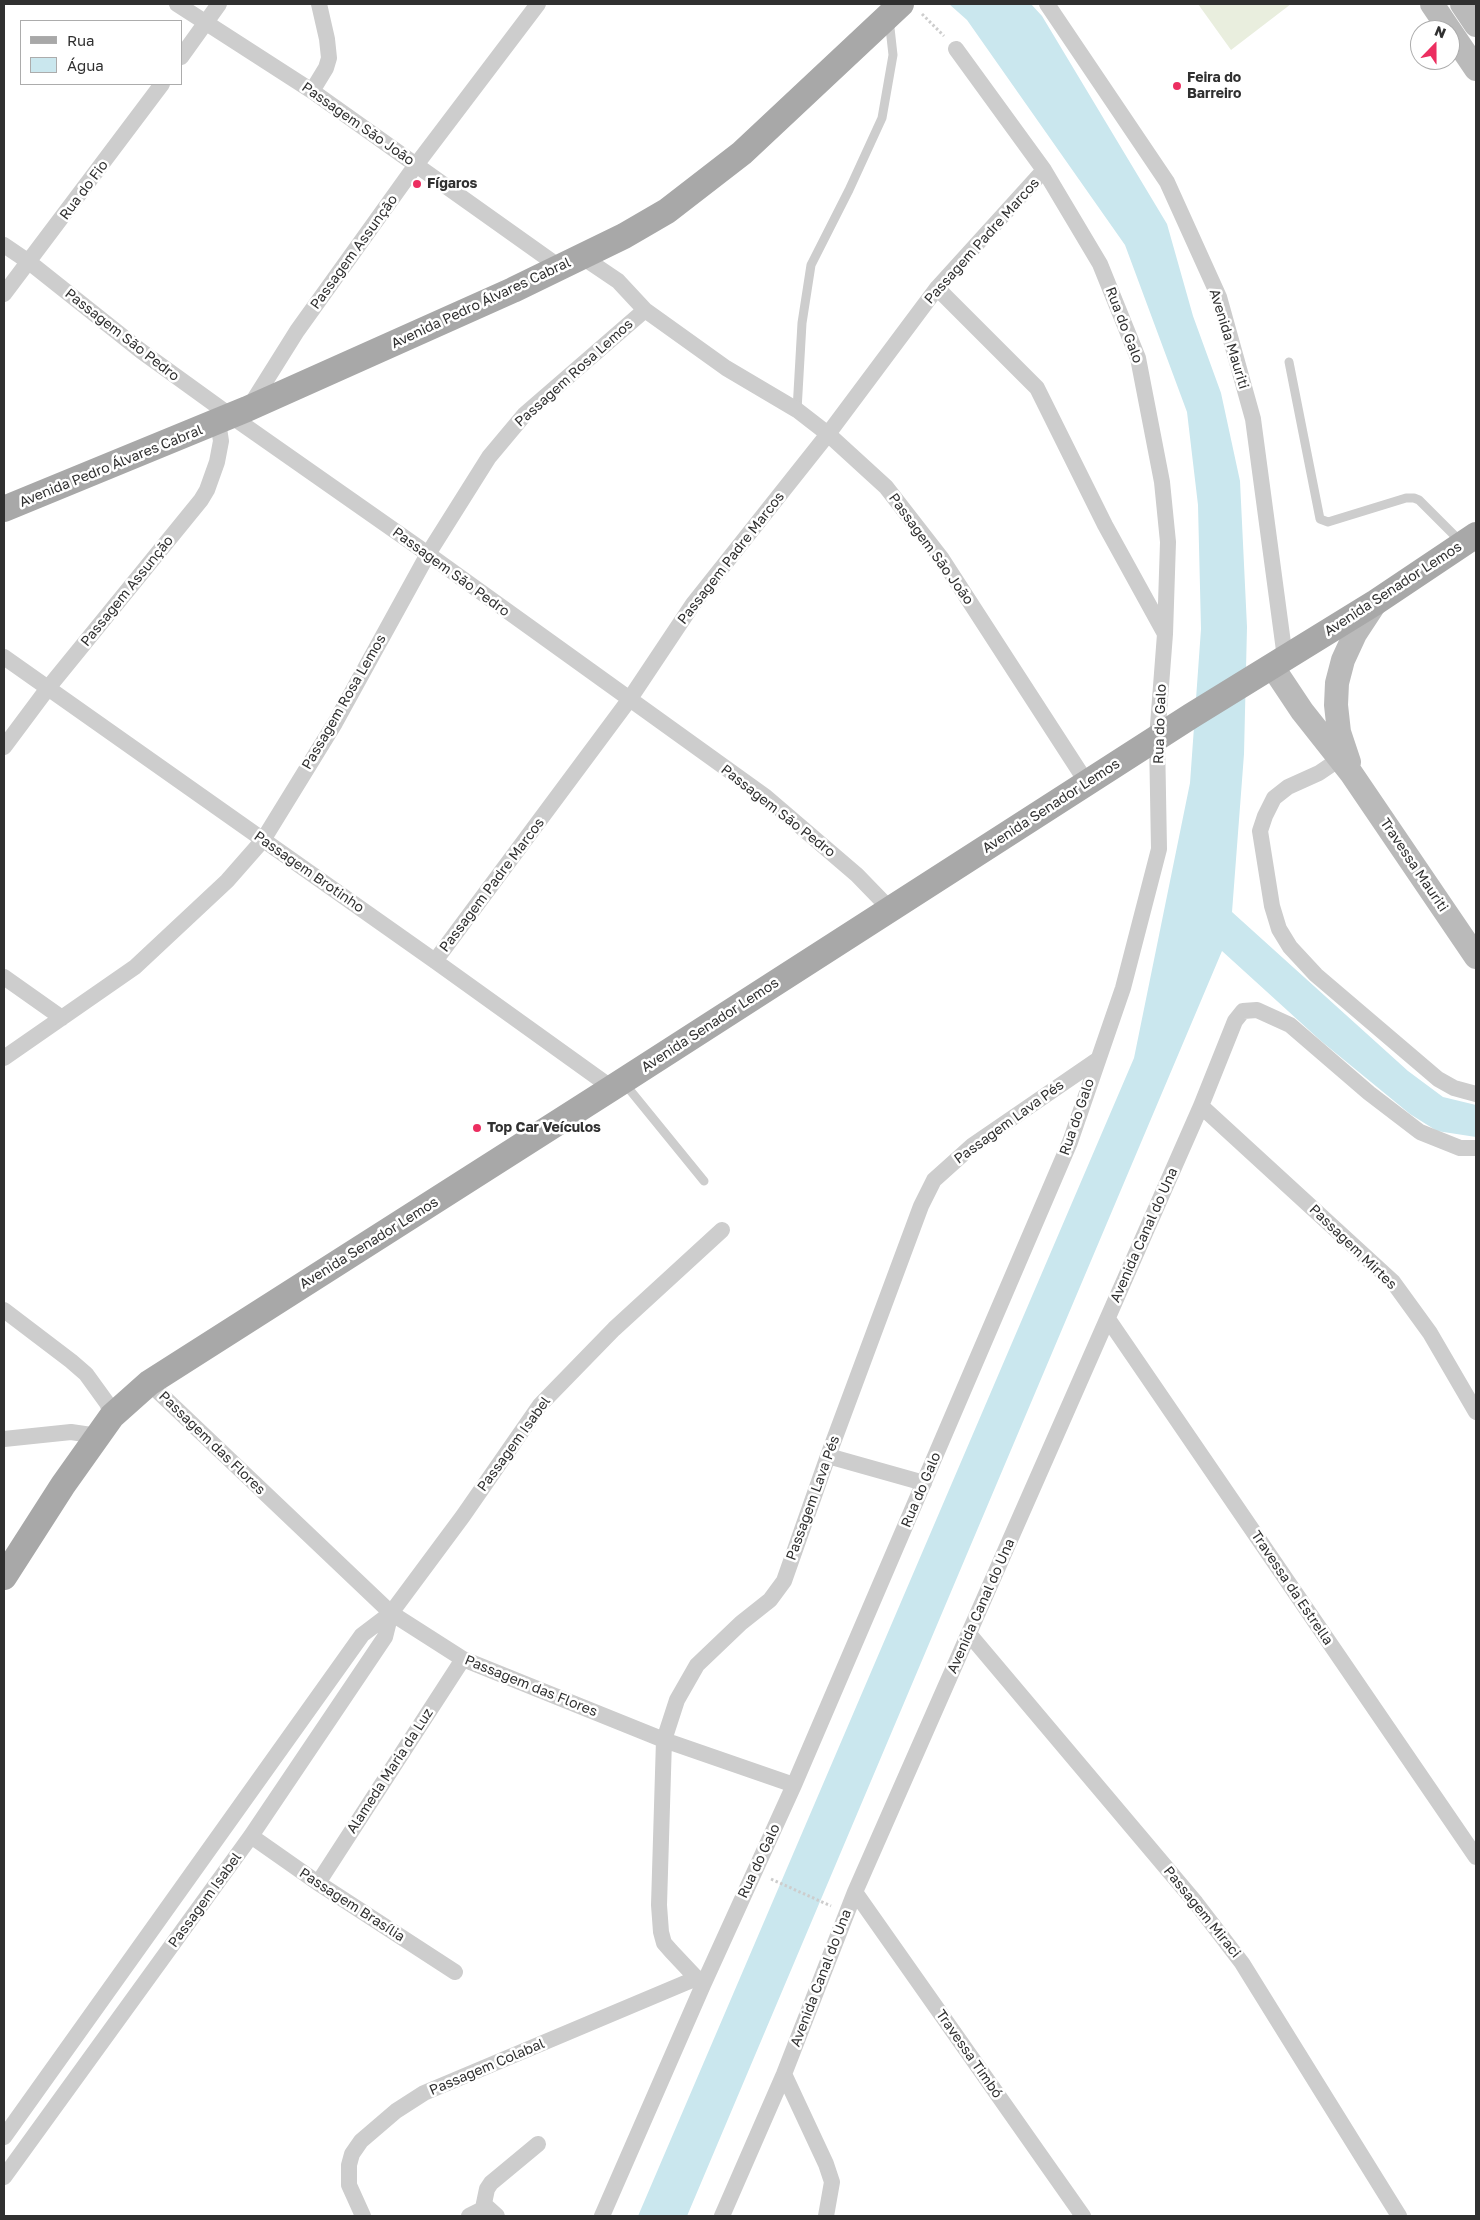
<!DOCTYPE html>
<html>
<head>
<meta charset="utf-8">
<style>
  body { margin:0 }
  #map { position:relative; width:1480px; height:2220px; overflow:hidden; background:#fff; font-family:"Golos Text",sans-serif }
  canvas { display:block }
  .frame { position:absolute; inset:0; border:5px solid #303030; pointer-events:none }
  .legend { position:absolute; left:20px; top:20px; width:162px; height:65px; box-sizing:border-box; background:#fff; border:1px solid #acacac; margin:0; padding:6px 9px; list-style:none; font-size:15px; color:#303030 }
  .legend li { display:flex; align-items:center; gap:10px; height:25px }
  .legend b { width:25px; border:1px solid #acacac }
  .north { position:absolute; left:1410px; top:20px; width:50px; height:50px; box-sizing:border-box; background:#fff; border:1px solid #acacac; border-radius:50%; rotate:22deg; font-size:14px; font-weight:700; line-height:20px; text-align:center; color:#303030 }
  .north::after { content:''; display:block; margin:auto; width:18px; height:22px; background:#ec2e60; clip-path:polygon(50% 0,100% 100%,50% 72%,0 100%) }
</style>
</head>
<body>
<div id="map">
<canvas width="1480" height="2220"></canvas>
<div class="frame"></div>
<ul class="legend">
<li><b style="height:6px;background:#a8a8a8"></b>Rua</li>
<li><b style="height:14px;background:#cae7ee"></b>Água</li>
</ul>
<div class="north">N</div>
</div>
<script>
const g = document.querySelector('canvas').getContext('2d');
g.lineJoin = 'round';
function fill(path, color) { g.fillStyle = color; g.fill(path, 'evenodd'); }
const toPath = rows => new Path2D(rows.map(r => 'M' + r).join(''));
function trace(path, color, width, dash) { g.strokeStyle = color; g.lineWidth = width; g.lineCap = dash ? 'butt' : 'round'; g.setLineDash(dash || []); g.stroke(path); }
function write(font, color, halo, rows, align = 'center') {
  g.font = font + ' "Golos Text",sans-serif'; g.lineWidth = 5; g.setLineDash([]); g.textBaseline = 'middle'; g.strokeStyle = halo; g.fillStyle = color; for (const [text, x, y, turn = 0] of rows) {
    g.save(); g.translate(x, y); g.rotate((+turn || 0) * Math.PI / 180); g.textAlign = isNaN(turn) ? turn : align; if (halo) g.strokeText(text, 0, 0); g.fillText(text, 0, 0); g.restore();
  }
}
const green = toPath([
  [1198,4,1291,4,1231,50]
]);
const water = toPath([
  [949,4,1031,4,1042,16,1167,224,1193,316,1221,393,1240,481,1247,627,1244,754,1232,912,1408,1071,1443,1097,1476,1105,1476,1137,1437,1131,1410,1114,1321,1041,1222,951,687,2216,638,2216,1134,1058,1190,783,1201,629,1198,505,1187,412,1125,245,967,20]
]);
const path = toPath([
  [922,14,944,36],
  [771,1879,831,1906]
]);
const lane = toPath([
  [1289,362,1320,519,1328,522,1406,498,1414,498,1419,500,1461,542],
  [797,410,802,323,811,265,849,190,882,118,893,55,889,19],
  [625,1084,704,1181]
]);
const street = toPath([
  [177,4,312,91,561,268],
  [1047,4,1167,182,1219,297,1253,419,1285,658],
  [181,57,219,4],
  [312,91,326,68,329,58,327,39,319,4],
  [4,245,29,262,141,351,231,416,428,554,766,797,857,875,889,908],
  [581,256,618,281,645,310,726,368,797,410,828,434,886,487,942,559,1087,783],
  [937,288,1037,388,1105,525,1165,634],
  [4,294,162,84],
  [250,406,297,331,416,165,538,4],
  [4,657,435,961,612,1088],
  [4,747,48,688,201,500,207,490,217,462,221,441,218,422],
  [1347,754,1319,773,1288,787,1274,798,1265,816,1260,831,1272,906,1279,929,1290,947,1316,975,1438,1079,1454,1088,1476,1094],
  [435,961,629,700,693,604,828,434,937,288,1044,170],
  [4,977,62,1018],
  [4,1058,135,967,227,881,263,840,335,723,428,554,489,457,525,414,645,310],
  [1201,1106,1393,1282,1430,1333,1476,1412],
  [4,1310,71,1361,86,1374,107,1403,112,1416],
  [1108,1319,1476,1857],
  [149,1383,391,1613,463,1659,664,1740,794,1785],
  [4,1439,71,1432,98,1436],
  [828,1456,924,1483],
  [969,1634,1196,1903,1242,1963,1399,2216],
  [251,1836,318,1883,455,1972],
  [318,1883,463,1659],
  [855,1892,1083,2216],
  [703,1985,671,1951,664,1943,661,1932,659,1905,664,1740,677,1700,697,1665,741,1623,770,1600,784,1581,828,1456,921,1206,934,1180,973,1145,1097,1060],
  [784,2074,826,2164,832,2182,826,2216],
  [4,2137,362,1635,391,1613,463,1516,540,1405,614,1329,722,1230],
  [4,2177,251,1836,385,1637,391,1613],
  [483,2208,487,2189,491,2183,538,2144],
  [363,2216,349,2185,349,2165,352,2154,361,2141,396,2111,424,2093,697,1978],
  [469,2216,487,2207,497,2216],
  [602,2216,703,1985,794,1785,1070,1142,1123,988,1159,849,1157,738,1165,634,1168,542,1162,482,1138,358,1100,264,1044,170,956,49],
  [722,2216,784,2074,855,1892,1201,1106,1235,1021,1243,1011,1257,1010,1290,1025,1369,1093,1420,1132,1460,1148,1476,1148]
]);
const secondary = toPath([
  [1432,4,1476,69],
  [1462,4,1476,25],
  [1272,666,1302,711,1351,773,1476,957],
  [1349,762,1339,732,1336,705,1337,683,1343,660,1355,634,1376,602]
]);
const primary = toPath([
  [4,509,247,409,513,290,624,236,667,211,742,153,901,4],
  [4,1577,63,1485,112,1416,149,1383,612,1088,1191,716,1376,602,1476,535]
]);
const markers = [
  [1177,86,5,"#ec2e60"],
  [417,184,5,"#ec2e60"],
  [477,1128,5,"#ec2e60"]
];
const poiNames = [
  ["Feira do",1187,78],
  ["Barreiro",1187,94],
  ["Fígaros",427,184],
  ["Top Car Veículos",487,1128]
];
const streetNames = [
  ["Passagem São João",358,124,35],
  ["Rua do Fio",84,190,-53],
  ["Passagem Padre Marcos",982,241,-48],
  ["Passagem Assunção",354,252,-54],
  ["Avenida Pedro Álvares Cabral",481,303,-25],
  ["Rua do Galo",1124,325,69],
  ["Passagem São Pedro",122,335,38],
  ["Avenida Mauriti",1229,339,73],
  ["Passagem Rosa Lemos",574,373,-42],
  ["Avenida Pedro Álvares Cabral",111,466,-22],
  ["Passagem São João",931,549,54],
  ["Passagem Padre Marcos",731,558,-52],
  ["Passagem São Pedro",451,572,36],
  ["Avenida Senador Lemos",1393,589,-33],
  ["Passagem Assunção",127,591,-51],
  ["Passagem Rosa Lemos",344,702,-60],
  ["Rua do Galo",1160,724,-88],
  ["Avenida Senador Lemos",1051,806,-33],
  ["Passagem São Pedro",778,811,38],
  ["Travessa Mauriti",1414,865,56],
  ["Passagem Brotinho",309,872,35],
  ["Passagem Padre Marcos",492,885,-53],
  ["Avenida Senador Lemos",710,1025,-33],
  ["Rua do Galo",1077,1117,-71],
  ["Passagem Lava Pés",1009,1122,-36],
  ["Avenida Canal do Una",1144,1235,-66],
  ["Avenida Senador Lemos",369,1243,-32],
  ["Passagem Mirtes",1353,1247,44],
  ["Passagem das Flores",212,1443,44],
  ["Passagem Isabel",514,1444,-54],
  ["Rua do Galo",921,1490,-67],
  ["Passagem Lava Pés",813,1498,-70],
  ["Travessa da Estrella",1292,1588,56],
  ["Avenida Canal do Una",981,1606,-66],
  ["Passagem das Flores",531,1686,22],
  ["Alameda Maria da Luz",390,1771,-57],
  ["Rua do Galo",759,1861,-65],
  ["Passagem Isabel",205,1900,-54],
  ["Passagem Brasília",352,1905,33],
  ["Passagem Miraci",1202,1912,51],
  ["Avenida Canal do Una",821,1978,-69],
  ["Travessa Timbó",969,2054,55],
  ["Passagem Colabal",487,2067,-23]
];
fill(green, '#e9eede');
fill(water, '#cae7ee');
trace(path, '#cdcdcd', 3, [2.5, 2.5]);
trace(lane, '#cdcdcd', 9);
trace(street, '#cdcdcd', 16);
trace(secondary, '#bababa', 24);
trace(primary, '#a8a8a8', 26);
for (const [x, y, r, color] of markers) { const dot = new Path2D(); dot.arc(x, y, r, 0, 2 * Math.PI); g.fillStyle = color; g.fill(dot); trace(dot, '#fff', 2); }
write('bold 14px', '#303030', '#fff', poiNames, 'left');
write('14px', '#303030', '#fff', streetNames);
</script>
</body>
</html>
